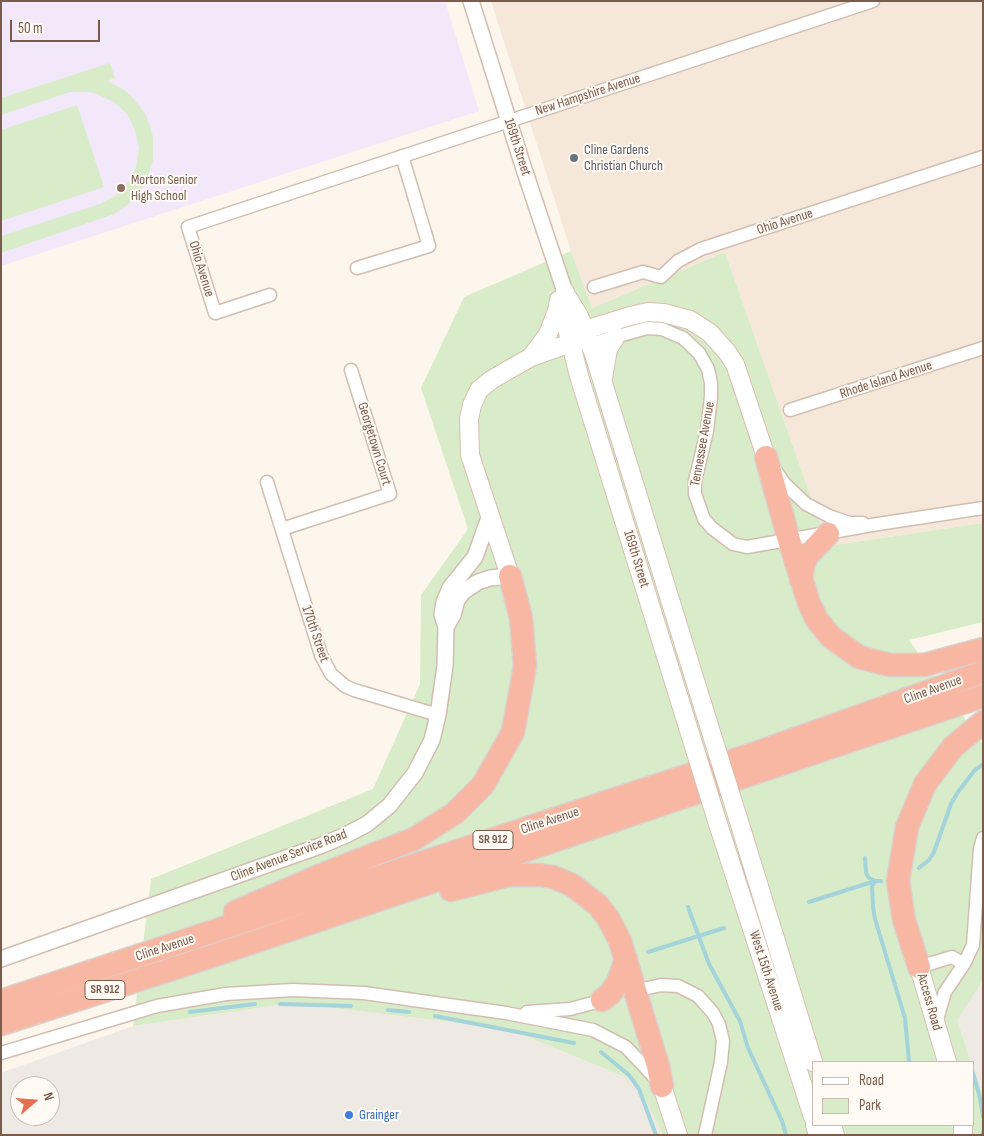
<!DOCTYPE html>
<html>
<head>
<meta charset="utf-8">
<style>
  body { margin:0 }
  #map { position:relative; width:984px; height:1136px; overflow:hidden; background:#fdf6ec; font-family:"Sofia Sans Condensed",sans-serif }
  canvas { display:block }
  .frame { position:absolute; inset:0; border:2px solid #7a5c4d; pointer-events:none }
  .legend { position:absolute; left:812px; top:1061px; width:162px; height:65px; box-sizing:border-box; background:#fffaf3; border:1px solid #cabbb1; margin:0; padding:6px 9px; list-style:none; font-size:15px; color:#7a5c4d }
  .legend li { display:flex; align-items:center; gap:10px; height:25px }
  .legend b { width:25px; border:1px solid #cabbb1 }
  .north { position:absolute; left:10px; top:1076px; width:50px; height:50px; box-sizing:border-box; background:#fffaf3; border:1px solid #cabbb1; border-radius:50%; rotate:72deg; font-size:14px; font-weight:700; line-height:20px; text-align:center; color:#7a5c4d }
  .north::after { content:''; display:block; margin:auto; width:18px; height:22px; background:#e76f51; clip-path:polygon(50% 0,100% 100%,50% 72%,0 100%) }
  .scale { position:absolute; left:10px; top:20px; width:90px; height:22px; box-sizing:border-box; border:2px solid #7a5c4d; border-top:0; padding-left:6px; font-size:15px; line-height:18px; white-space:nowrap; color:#7a5c4d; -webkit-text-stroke:4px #fffaf3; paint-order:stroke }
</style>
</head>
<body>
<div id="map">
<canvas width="984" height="1136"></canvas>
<div class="frame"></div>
<ul class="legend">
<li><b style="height:6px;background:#fff"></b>Road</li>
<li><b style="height:14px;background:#d8ecc9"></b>Park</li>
</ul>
<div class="north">N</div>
<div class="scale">50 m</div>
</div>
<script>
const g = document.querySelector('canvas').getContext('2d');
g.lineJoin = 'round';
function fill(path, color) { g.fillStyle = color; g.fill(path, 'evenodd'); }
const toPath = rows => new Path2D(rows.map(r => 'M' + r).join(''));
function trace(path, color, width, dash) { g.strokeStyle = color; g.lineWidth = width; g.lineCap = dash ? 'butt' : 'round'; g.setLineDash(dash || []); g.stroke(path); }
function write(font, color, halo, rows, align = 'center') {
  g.font = font + ' "Sofia Sans Condensed",sans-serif'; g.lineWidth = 4; g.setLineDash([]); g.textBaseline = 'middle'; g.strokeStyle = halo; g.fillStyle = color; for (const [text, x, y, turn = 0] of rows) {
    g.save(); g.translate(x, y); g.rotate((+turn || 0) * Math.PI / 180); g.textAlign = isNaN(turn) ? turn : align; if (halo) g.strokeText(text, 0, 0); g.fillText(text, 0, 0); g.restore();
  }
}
const residential = toPath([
  [491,1,983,1,983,523,828,546,725,252,592,308,571,251]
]);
const industrial = toPath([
  [983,980,983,1094,956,1020],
  [292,1003,508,1029,637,1082,663,1135,1,1135,1,1073,133,1026],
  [20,1086,50,1086,50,1116,20,1116]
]);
const education = toPath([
  [1,1,445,1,479,111,1,266]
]);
const green = toPath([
  [110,63,115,78,107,81,123,89,132,97,146,115,150,126,153,137,153,160,146,182,133,201,114,214,1,253,1,236,100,204,116,195,128,182,133,174,136,166,139,148,135,130,127,114,114,102,97,94,89,92,70,92,1,115,1,98],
  [77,105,104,187,1,221,1,130],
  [571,251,592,308,725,252,828,546,983,523,983,622,909,640,983,744,983,980,957,1020,971,1062,813,1062,813,1125,973,1125,973,1066,983,1094,983,1126,980,1135,663,1135,637,1082,508,1029,292,1003,133,1026,151,879,373,789,420,684,421,595,468,529,421,388,464,297]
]);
const stream = toPath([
  [865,858,866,873,869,878,875,881],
  [919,868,929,860,934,852,951,804,958,792,974,771,983,764],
  [881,881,875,881,872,886,873,907,875,919,905,1018,909,1062],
  [809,902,875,881],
  [688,907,709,964,740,1021,748,1048,782,1121,786,1135],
  [648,952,724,928],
  [280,1004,351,1006],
  [388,1010,409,1012],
  [190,1012,255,1004],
  [435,1016,574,1043],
  [601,1052,629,1075,639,1089,656,1135],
  [973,1073,980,1098,983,1117],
  [982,1134,983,1132]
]);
const minor = toPath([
  [357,268,429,246,402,156],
  [594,287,643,272,661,277,678,261,701,249,983,157],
  [270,295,215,313,188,227,873,1],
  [583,344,590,344,647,328,662,329,683,338,699,353,708,369,711,383,711,397,707,431,695,481,695,494,704,519,712,528,733,544,747,547,878,524,983,508],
  [790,410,983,348],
  [776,471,784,483,806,504,829,516,849,523,863,523],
  [267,482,321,655,331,674,345,686,354,690,438,715],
  [282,529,390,494,351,370],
  [919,967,952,957,964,964],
  [630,992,661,985,678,986,698,996,713,1013,719,1024,723,1041,721,1062,705,1135],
  [527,1012,570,1009,608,999],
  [936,1023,945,992,964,964,973,945,980,849,983,838],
  [1,1053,157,1006,226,994,293,990,364,993,506,1013,593,1030,626,1047,657,1080]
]);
const tertiary = toPath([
  [471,1,523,166,565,292],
  [446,627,453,615,457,600,463,592,478,582,490,578,510,576],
  [1,959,320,846,346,835,367,824,389,806,415,773,432,740,438,715,445,666,446,627,442,615,444,602,450,588,475,557,490,515]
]);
const secondary = toPath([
  [565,292,566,324,579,376,687,724],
  [566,295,579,316,594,354,706,716],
  [531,357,548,334,557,311,559,300],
  [603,378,608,349,616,336],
  [510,576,470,455,469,419,472,405,479,390,491,380,531,357,571,343,585,330,630,316,648,312,664,313,690,320,701,327,710,333,727,352,735,364,766,457],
  [737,815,813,1062],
  [718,824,813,1117],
  [919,967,947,1062],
  [662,1086,678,1135],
  [815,1125,818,1135],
  [832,1125,835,1135],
  [963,1125,963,1135]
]);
const motorway = toPath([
  [766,457,789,540,809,603,817,620,831,637,859,657,890,665,924,665,983,649],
  [801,580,803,565,807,556,828,534],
  [451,890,509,875,540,875,553,877,572,885,598,905,608,918,620,941,658,1066,662,1086],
  [235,912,326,873,414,839,455,813,483,785,513,732,525,666,521,618,510,576],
  [919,967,904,920,898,881,907,827,925,784,953,747,983,722],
  [602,1000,610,994,618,982,626,959],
  [1,1001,753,754,983,672],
  [1,1024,209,957,983,696]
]);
const secondaryBridge = toPath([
  [706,716,737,815],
  [687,724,718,824]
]);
const markers = [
  [574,158,5,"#6b7280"],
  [121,188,5,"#8d6e63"],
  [349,1115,5,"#3f7fe0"]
];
const shields = [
  [493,840,40],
  [105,990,40]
];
const shieldNames = [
  ["SR 912",493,840],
  ["SR 912",105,990]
];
const streetNames = [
  ["New Hampshire Avenue",588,95,-18],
  ["169th Street",517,147,72],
  ["Ohio Avenue",785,222,-18],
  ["Ohio Avenue",201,269,73],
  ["Rhode Island Avenue",886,380,-18],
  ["Georgetown Court",374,444,73],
  ["Tennessee Avenue",703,444,-80],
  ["169th Street",636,559,73],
  ["170th Street",315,634,71],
  ["Cline Avenue",933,690,-20],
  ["Cline Avenue",550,821,-18],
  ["Cline Avenue Service Road",289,856,-21],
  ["Cline Avenue",165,948,-18],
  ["West 15th Avenue",766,971,72],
  ["Access Road",929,1002,74]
];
const worshipNames = [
  ["Cline Gardens",584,150],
  ["Christian Church",584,166]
];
const educationNames = [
  ["Morton Senior",131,180],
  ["High School",131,196]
];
const shopNames = [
  ["Grainger",359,1115]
];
fill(residential, '#f5e8da');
fill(industrial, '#efe9e4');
fill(education, '#f3e8fa');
fill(green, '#d8ecc9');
trace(stream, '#a5d3da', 4);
trace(minor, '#d1beb0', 15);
trace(tertiary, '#d1beb0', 18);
trace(secondary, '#d6c0b0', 20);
trace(motorway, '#dad1cd', 25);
trace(minor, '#fff', 12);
trace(tertiary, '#fff', 15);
trace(secondary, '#fff', 18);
trace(motorway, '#f7b7a3', 22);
trace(secondaryBridge, '#d6c0b0', 20, []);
trace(secondaryBridge, '#fff', 18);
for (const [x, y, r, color] of markers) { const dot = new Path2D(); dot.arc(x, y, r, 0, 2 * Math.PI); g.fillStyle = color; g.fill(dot); trace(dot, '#fffaf3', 2); }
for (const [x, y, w] of shields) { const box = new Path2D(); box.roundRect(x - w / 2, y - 9.5, w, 19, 4); g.fillStyle = '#fffaf3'; g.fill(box); trace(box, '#7a5c4d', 1); }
write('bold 12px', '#7a5c4d', null, shieldNames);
write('14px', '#7a5c4d', '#fffaf3', streetNames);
write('14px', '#5b616d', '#fffaf3', worshipNames, 'left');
write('14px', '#785e54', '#fffaf3', educationNames, 'left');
write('14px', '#366cbe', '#fffaf3', shopNames, 'left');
</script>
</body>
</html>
